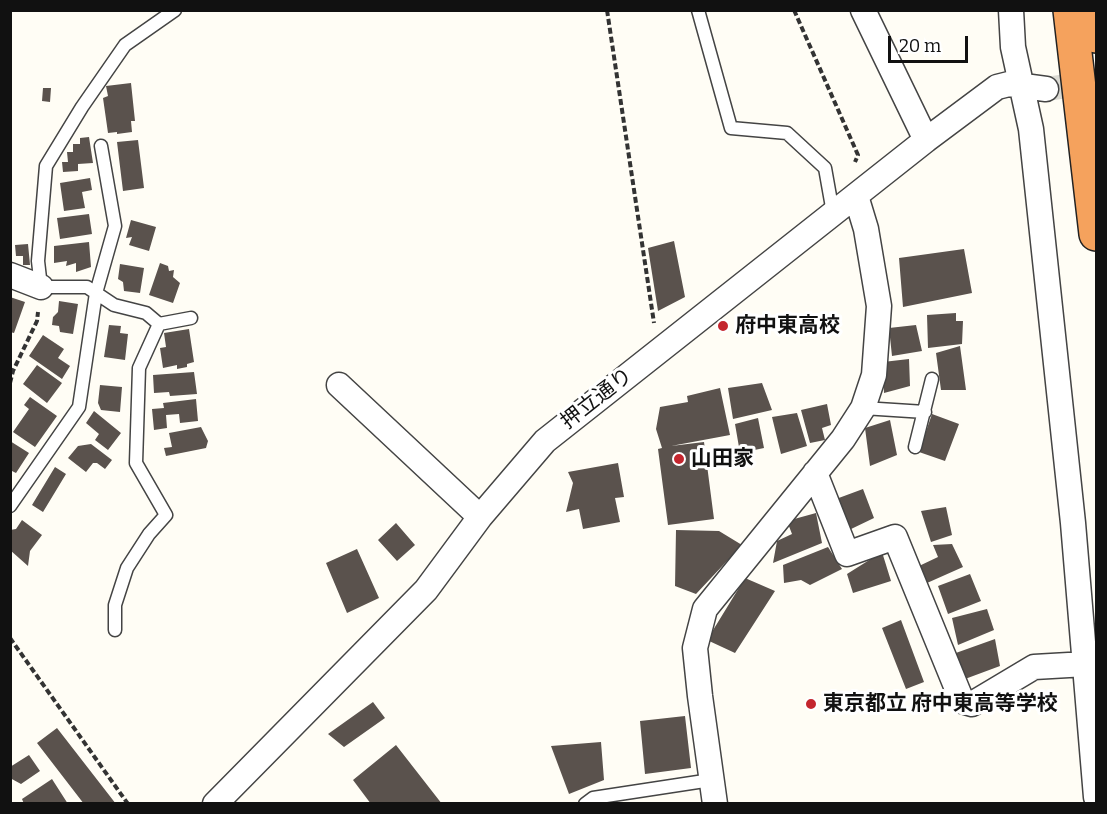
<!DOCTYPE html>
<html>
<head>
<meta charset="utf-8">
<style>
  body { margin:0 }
  #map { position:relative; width:1107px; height:814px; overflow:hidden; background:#fffdf5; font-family:Bitter,serif }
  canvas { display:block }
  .frame { position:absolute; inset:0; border:12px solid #111; pointer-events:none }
  .scale { position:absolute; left:888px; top:36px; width:80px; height:27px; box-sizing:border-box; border:3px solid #111; border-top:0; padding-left:8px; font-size:18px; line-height:21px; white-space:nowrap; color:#111; -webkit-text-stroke:4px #fff; paint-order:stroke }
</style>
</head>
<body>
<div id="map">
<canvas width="1107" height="814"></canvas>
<div class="frame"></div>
<div class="scale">20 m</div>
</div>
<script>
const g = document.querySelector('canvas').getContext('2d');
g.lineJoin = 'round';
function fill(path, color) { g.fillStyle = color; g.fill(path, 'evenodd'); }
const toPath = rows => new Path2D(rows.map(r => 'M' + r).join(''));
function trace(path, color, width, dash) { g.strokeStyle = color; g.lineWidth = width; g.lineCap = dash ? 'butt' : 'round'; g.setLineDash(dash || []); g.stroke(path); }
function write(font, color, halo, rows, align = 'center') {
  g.font = font + ' Bitter,"Noto Sans JP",serif'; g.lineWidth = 6; g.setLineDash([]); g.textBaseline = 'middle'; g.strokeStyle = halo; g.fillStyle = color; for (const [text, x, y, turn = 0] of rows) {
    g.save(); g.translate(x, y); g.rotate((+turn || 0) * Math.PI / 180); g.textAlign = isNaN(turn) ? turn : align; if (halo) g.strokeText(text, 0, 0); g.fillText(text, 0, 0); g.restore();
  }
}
const building = toPath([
  [131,83,135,121,131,121,132,132,117,134,117,132,108,133,103,98,108,96,106,86],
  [43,88,51,88,50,102,42,101],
  [89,137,93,163,78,164,78,171,63,172,62,162,68,162,67,152,73,152,73,144,80,144,80,138],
  [138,140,144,188,123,191,117,142],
  [90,178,92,190,82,192,85,208,64,211,60,183],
  [89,214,92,234,60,239,57,218],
  [131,220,156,227,149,251,129,245,132,237,126,238],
  [674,241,685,297,658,311,648,248],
  [89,242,91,267,76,272,76,263,66,266,67,261,54,263,54,246],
  [28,244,30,265,23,265,23,256,16,256,15,245],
  [964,249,972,293,903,307,899,258],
  [160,263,168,266,169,271,174,270,173,277,180,283,173,303,149,295],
  [120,264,144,268,140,293,124,291,123,282,118,279],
  [10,297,25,302,14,333,10,332],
  [59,301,78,304,73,334,60,332,59,326,52,325,53,317,58,312],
  [956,313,956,321,963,321,962,344,928,348,927,315],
  [109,325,121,326,120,333,128,334,125,360,104,357],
  [916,325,922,351,892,356,889,328],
  [189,329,194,362,187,364,187,367,177,369,177,365,163,368,160,348,166,347,164,333],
  [43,335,64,349,58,358,70,366,62,379,29,356],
  [960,346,966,390,941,390,936,353],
  [909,359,910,386,884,393,883,362],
  [37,365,62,383,47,403,23,384],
  [194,372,197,394,170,396,169,392,154,393,153,375],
  [762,383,772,410,733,419,728,388],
  [100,385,122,387,120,412,101,410,98,403],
  [720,388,730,435,671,446,704,442,714,519,668,525,658,449,662,448,656,429,660,407,688,402,687,396],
  [30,397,57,416,35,447,13,432,29,409,24,405],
  [196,399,198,421,180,423,179,414,166,415,167,428,154,430,152,409,164,408,163,403],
  [827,404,831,425,822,428,825,440,810,443,801,410],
  [94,411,121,433,108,450,95,440,99,434,86,423],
  [797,413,807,446,781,454,772,417],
  [932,414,959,424,945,461,919,452],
  [758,418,764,448,740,453,735,424],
  [890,420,897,455,870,466,865,428],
  [201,427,208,441,206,448,166,456,164,448,172,447,169,433],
  [10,441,29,453,16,473,10,470],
  [91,444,112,460,105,469,97,463,93,463,86,472,68,458,78,446],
  [618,463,624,497,615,498,620,522,583,529,579,509,566,512,573,483,568,472],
  [55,467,66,474,43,512,32,505],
  [863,489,874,518,849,530,836,499],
  [946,507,952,535,931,542,921,511],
  [816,513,822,543,773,563,777,541,792,534,787,521],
  [22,520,42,535,30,551,28,566,10,550,10,530,16,529],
  [396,523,415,545,397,561,378,540],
  [676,530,719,531,742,545,696,594,675,586],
  [952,544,963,567,927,583,919,566,938,557,933,545],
  [828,547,842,569,810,585,801,580,784,583,783,565],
  [357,549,379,598,347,613,326,563],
  [882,552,891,581,853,593,847,574],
  [970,574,981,601,948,614,938,586],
  [745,578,775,591,735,653,707,640],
  [987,609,994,630,958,645,952,618],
  [901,620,924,682,906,689,882,628],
  [995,639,1000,666,965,679,953,654],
  [373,702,385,718,344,747,328,734],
  [685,716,691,768,645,774,640,721],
  [57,728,116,804,84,804,37,743],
  [601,742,604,780,569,794,551,746],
  [396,745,442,804,371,804,353,780],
  [29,755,40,771,21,784,10,778,10,767],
  [52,779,68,804,24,804,22,799]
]);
const minorTunnel = toPath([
  [1046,89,1096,82]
]);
const path = toPath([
  [607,10,654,323],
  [794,10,858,155,855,162],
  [10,383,13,371,37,321,38,312],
  [10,638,128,804]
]);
const service = toPath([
  [175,10,125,45,82,107,46,166,38,261,41,287,87,287,114,305,146,313,159,324,191,318],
  [698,10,731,128,787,133,825,168,833,213],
  [863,408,925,412],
  [915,447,932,379],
  [10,506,79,407,96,293,115,226,101,146],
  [115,630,115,605,127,568,149,534,166,515,136,463,139,368,159,324],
  [585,804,593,798,711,780]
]);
const minor = toPath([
  [863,10,926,140],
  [1011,10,1013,47,1031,129,1073,523,1096,797],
  [10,275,41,287],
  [339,385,480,517],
  [815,473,847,554,895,537,962,701,972,704,1034,667,1086,664],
  [215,804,426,590,480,517,545,441,926,140,997,87,1009,84,1046,89],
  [715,804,700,696,695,648,705,609,843,439,863,408,874,375,879,306,866,229,856,196]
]);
const motorway = toPath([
  [1070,10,1096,234],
  [1093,10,1096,36]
]);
const markers = [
  [723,326,6,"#c4262e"],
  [679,459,6,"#c4262e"],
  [811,704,6,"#c4262e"]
];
const poiNames = [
  ["府中東高校",735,326],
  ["山田家",691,459],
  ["東京都立 府中東高等学校",823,704]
];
const streetNames = [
  ["押立通り",597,399,-38]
];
fill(building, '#5a524d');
trace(minorTunnel, '#dbdad3', 24, [24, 12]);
trace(service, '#444', 15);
trace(minor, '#444', 27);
trace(motorway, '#222', 36);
trace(path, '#333', 4, [6, 3]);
trace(service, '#fff', 12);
trace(minor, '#fff', 24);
trace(motorway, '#f5a25d', 33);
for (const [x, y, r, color] of markers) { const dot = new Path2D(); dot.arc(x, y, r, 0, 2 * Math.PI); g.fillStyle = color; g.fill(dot); trace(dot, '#fff', 2); }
write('bold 21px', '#111', '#fff', poiNames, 'left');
write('21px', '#111', '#fff', streetNames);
</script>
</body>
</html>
